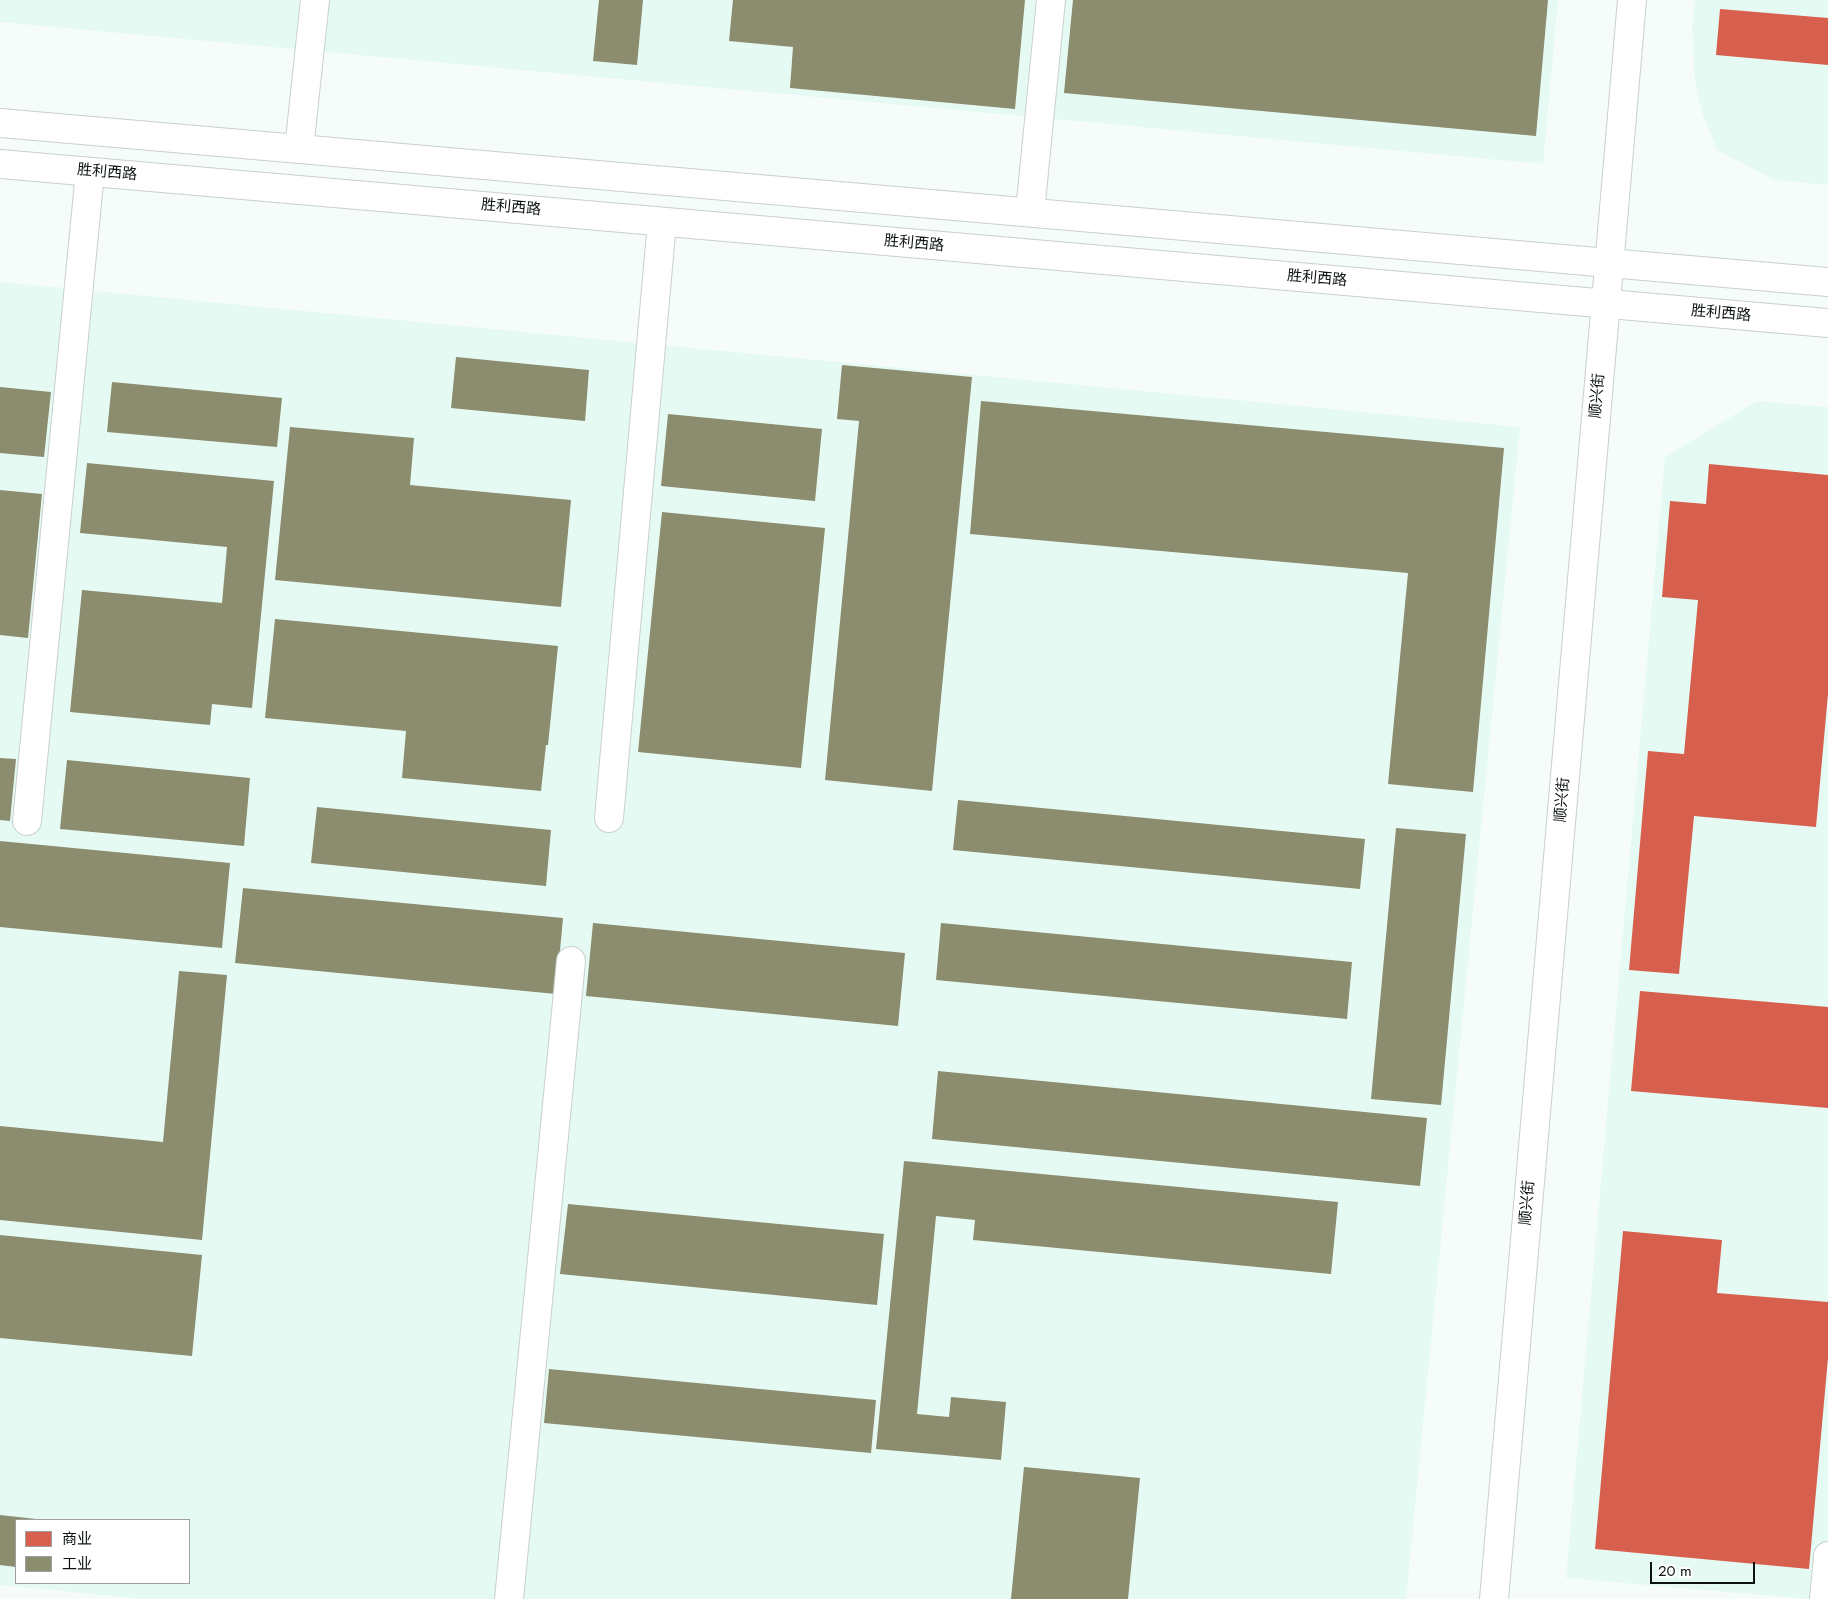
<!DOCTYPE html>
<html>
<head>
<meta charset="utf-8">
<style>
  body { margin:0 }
  #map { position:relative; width:1828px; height:1599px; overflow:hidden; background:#f5fcfa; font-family:Jost,"Noto Sans SC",sans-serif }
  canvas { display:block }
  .legend { position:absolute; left:15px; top:1519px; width:175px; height:65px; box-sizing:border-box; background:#fff; border:1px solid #9ea1a0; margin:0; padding:6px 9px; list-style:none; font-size:15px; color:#0c1312 }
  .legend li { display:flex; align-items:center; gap:10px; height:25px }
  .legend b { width:25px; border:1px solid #9ea1a0 }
  .scale { position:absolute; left:1650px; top:1562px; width:105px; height:22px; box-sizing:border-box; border:2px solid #0c1312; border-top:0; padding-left:6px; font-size:15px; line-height:18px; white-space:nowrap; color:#0c1312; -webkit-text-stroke:4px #fff; paint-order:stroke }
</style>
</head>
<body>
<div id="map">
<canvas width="1828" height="1599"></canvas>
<ul class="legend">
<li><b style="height:14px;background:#d6604d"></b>商业</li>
<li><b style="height:14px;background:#8c8c6e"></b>工业</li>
</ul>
<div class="scale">20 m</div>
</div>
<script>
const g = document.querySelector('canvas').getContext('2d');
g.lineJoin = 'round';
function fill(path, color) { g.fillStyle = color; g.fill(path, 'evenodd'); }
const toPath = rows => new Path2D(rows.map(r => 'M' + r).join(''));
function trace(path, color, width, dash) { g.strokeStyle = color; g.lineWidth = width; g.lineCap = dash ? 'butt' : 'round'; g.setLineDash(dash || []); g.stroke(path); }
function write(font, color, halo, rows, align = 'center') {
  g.font = font + ' Jost,"Noto Sans SC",sans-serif'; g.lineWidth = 5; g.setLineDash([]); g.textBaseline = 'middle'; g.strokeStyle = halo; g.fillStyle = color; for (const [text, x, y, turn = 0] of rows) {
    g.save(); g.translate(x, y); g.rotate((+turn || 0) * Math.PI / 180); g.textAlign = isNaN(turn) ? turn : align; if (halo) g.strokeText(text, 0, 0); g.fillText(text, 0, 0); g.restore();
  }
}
const built = toPath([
  [0,0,1558,0,1543,164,0,22],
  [1695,0,1828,0,1828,185,1774,180,1717,150,1702,112,1695,81,1692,27],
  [0,282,1520,427,1406,1599,144,1599,0,1585],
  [16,1520,189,1520,189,1583,16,1583],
  [1757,401,1828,407,1828,1599,1808,1599,1566,1578,1665,457]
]);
const shops = toPath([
  [1720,9,1828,18,1828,65,1716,55],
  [1709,464,1828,475,1828,694,1816,827,1694,816,1679,974,1629,970,1648,751,1684,754,1698,600,1662,597,1670,501,1706,504],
  [1640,991,1828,1007,1828,1108,1631,1091],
  [1623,1231,1722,1240,1717,1293,1828,1302,1828,1358,1809,1569,1595,1549]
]);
const industry = toPath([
  [599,0,643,0,637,65,593,61],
  [733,0,1025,0,1015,109,790,88,793,47,729,41],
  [1073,0,1548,0,1536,136,1064,93],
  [456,357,589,370,585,421,451,408],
  [842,365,972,377,932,791,825,780,859,421,837,419],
  [112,382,282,398,277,447,107,432],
  [0,387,51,392,44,457,0,453],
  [981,401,1504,448,1473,792,1388,784,1408,573,970,534],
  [668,414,822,429,815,501,661,486],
  [290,427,414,438,410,485,571,500,561,607,275,580],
  [87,463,274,481,252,708,212,704,210,725,70,712,82,590,222,603,227,547,80,533],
  [0,490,42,494,28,638,0,635],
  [662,512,825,528,801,768,638,752],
  [275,619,558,646,548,745,546,745,541,791,402,778,406,731,265,718],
  [0,758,16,759,10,821,0,820],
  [67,760,250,778,244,846,60,829],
  [958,800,1365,839,1360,889,953,850],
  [317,807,551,830,546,886,311,863],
  [1396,828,1466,834,1441,1105,1371,1099],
  [0,841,230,863,222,948,0,927],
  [243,888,563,918,556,994,235,963],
  [593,923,905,953,898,1026,586,996],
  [941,923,1352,962,1347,1019,936,980],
  [179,971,227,975,202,1240,0,1220,0,1126,163,1142],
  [938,1071,1427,1118,1420,1186,932,1139],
  [904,1161,1338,1202,1331,1274,973,1240,975,1220,936,1216,917,1414,949,1417,951,1397,1006,1402,1001,1460,876,1449],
  [568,1204,884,1234,877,1305,560,1274],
  [0,1235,202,1255,192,1356,0,1338],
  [549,1369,876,1400,871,1453,544,1423],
  [1024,1467,1140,1478,1128,1599,1011,1599],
  [0,1515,36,1519,36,1520,16,1520,16,1567,0,1565]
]);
const minor = toPath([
  [299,149,315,0],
  [1030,212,1051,0],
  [609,818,662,222],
  [27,821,90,172],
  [509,1599,571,961],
  [1494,1599,1632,0],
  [1824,1599,1828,1556]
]);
const major = toPath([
  [0,123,1828,282],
  [0,164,1828,323]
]);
const streetNames = [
  ["胜利西路",107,173,5],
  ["胜利西路",511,208,5],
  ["胜利西路",914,244,5],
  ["胜利西路",1317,279,5],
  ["胜利西路",1721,314,5],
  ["顺兴街",1598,396,-85],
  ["顺兴街",1563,800,-85],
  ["顺兴街",1528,1203,-85]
];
fill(built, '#e6faf4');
fill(shops, '#d6604d');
fill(industry, '#8c8c6e');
trace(minor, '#c9d0ce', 30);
trace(major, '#c9d0ce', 30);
trace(minor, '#fefffe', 28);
trace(major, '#fefffe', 28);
write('15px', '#0c1312', '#fff', streetNames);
</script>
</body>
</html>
